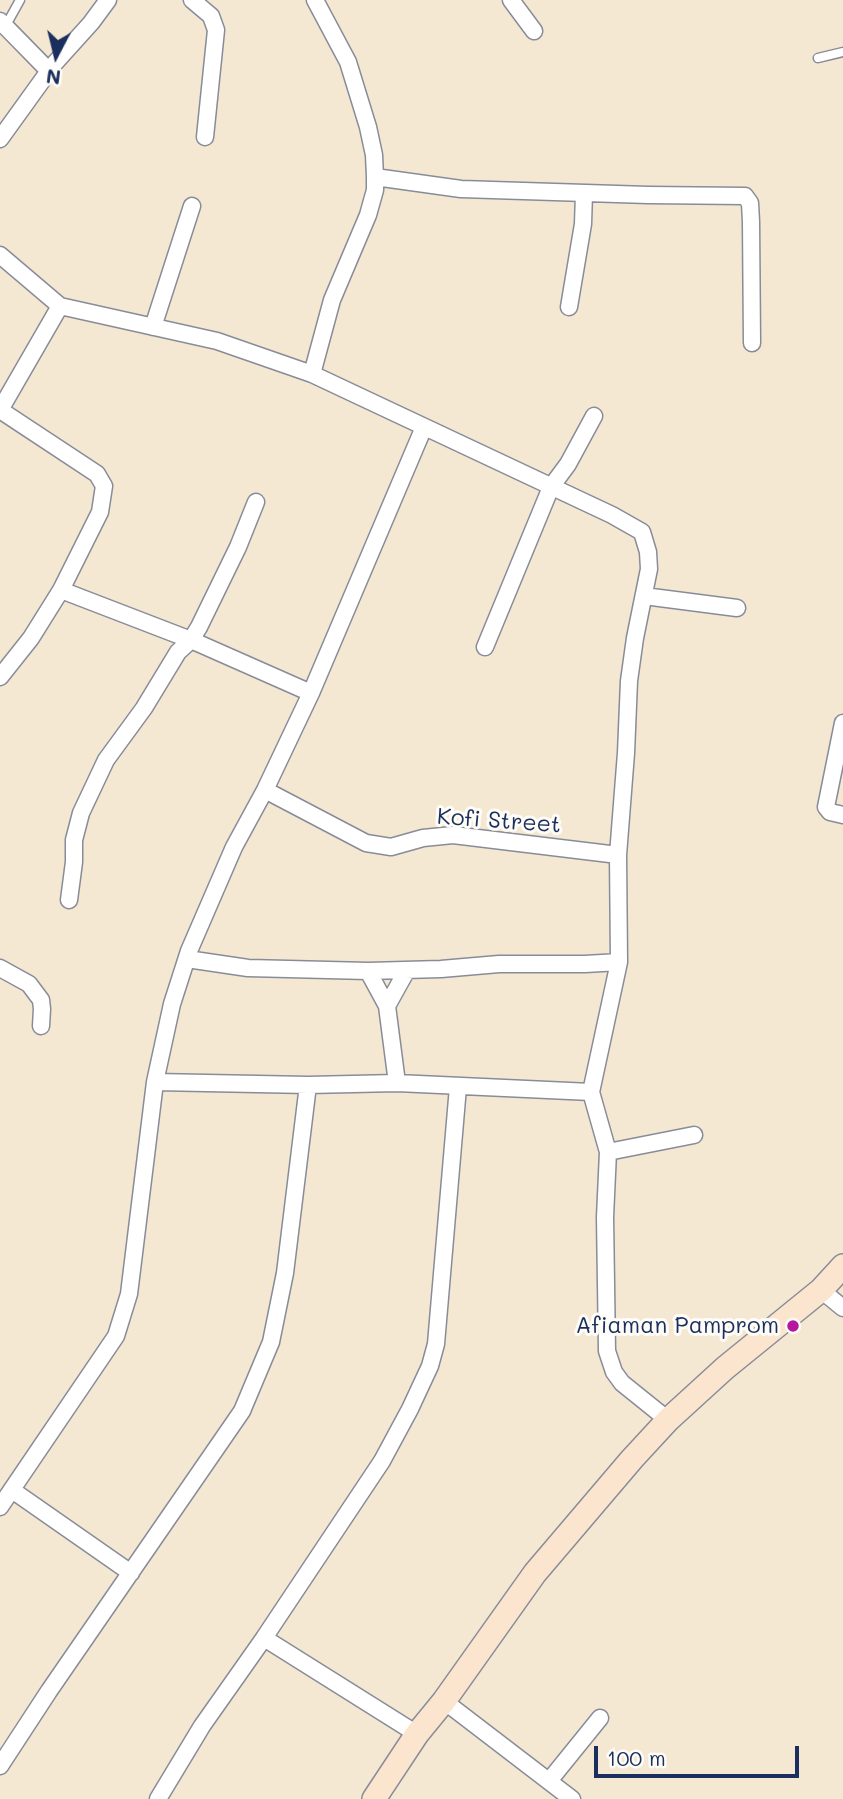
<!DOCTYPE html>
<html>
<head>
<meta charset="utf-8">
<style>
  body { margin:0 }
  #map { position:relative; width:843px; height:1799px; overflow:hidden; background:#f5e8d2; font-family:Mali,sans-serif }
  canvas { display:block }
  .north { position:absolute; left:21px; top:21px; width:70px; height:70px; -webkit-text-stroke:5px #fdfcf7; paint-order:stroke; rotate:187deg; font-size:19px; font-weight:700; line-height:28px; text-align:center; color:#1b2f5e }
  .north::after { content:''; display:block; margin:auto; width:24px; height:32px; background:#1b2f5e; clip-path:polygon(50% 0,100% 100%,50% 72%,0 100%) }
  .scale { position:absolute; left:594px; top:1746px; width:205px; height:32px; box-sizing:border-box; border:4px solid #1b2f5e; border-top:0; padding-left:9px; font-size:21px; line-height:24px; white-space:nowrap; color:#1b2f5e; -webkit-text-stroke:5px #fdfcf7; paint-order:stroke }
</style>
</head>
<body>
<div id="map">
<canvas width="843" height="1799"></canvas>
<div class="north">N</div>
<div class="scale">100 m</div>
</div>
<script>
const g = document.querySelector('canvas').getContext('2d');
g.lineJoin = 'round';
const toPath = rows => new Path2D(rows.map(r => 'M' + r).join(''));
function trace(path, color, width, dash) { g.strokeStyle = color; g.lineWidth = width; g.lineCap = dash ? 'butt' : 'round'; g.setLineDash(dash || []); g.stroke(path); }
function write(font, color, halo, rows, align = 'center') {
  g.font = font + ' Mali,sans-serif'; g.lineWidth = 6; g.setLineDash([]); g.textBaseline = 'middle'; g.strokeStyle = halo; g.fillStyle = color; for (const [text, x, y, turn = 0] of rows) {
    g.save(); g.translate(x, y); g.rotate((+turn || 0) * Math.PI / 180); g.textAlign = isNaN(turn) ? turn : align; if (halo) g.strokeText(text, 0, 0); g.fillText(text, 0, 0); g.restore();
  }
}
const lane = toPath([
  [5,27,20,0],
  [818,58,843,52]
]);
const street = toPath([
  [192,0,211,16,216,30,205,137],
  [511,0,534,31],
  [0,21,49,71],
  [0,139,54,64,91,23,108,0],
  [375,177,461,189,648,195,745,196,750,203,751,222,752,343],
  [0,255,60,306,217,341,312,374,612,515,642,532,648,552,649,569,635,638,629,681,626,753,618,855,619,962,591,1092,608,1152,605,1217,607,1351,614,1372,622,1383,668,1420],
  [569,307,583,224,584,193],
  [153,327,192,206],
  [312,374,332,300,368,215,375,190,375,177,374,155,368,127,348,62,315,0],
  [0,410,60,306],
  [61,590,191,640,311,693],
  [644,596,737,608],
  [485,647,551,487,568,464,594,416],
  [0,677,31,638,61,590,100,512,104,486,97,474,0,410],
  [843,723,826,807,830,812,843,815],
  [265,790,366,843,391,847,423,838,453,835,618,855],
  [69,900,74,862,74,840,81,813,106,760,144,708,178,652,191,640,199,627,238,547,256,502],
  [187,959,248,968,368,971,441,969,499,964,585,964,619,962],
  [0,968,29,984,41,1000,42,1009,41,1026],
  [368,971,387,1006,407,970],
  [387,1006,397,1083],
  [155,1082,308,1085,397,1083,591,1092],
  [608,1152,694,1135],
  [821,1290,843,1308],
  [12,1490,131,1573],
  [0,1507,116,1336,129,1294,155,1082,172,1004,189,951,234,847,265,790,311,693,424,427],
  [264,1638,417,1734],
  [444,1701,572,1799],
  [0,1766,49,1691,242,1411,271,1342,285,1273,308,1085],
  [549,1781,600,1718],
  [158,1799,202,1726,264,1638,382,1461,410,1409,430,1366,436,1344,458,1087]
]);
const secondary = toPath([
  [374,1799,417,1734,444,1701,535,1573,632,1459,668,1420,725,1368,821,1290,843,1266]
]);
const markers = [
  [793,1326,7,"#b5179e"]
];
const streetNames = [
  ["Kofi Street",499,821,4]
];
const poiNames = [
  ["Afiaman Pamprom",779,1326]
];
trace(lane, '#888c98', 11);
trace(street, '#888c98', 19);
trace(secondary, '#888c98', 26);
trace(lane, '#fff', 8);
trace(street, '#fff', 16);
trace(secondary, '#fbe5cf', 23);
for (const [x, y, r, color] of markers) { const dot = new Path2D(); dot.arc(x, y, r, 0, 2 * Math.PI); g.fillStyle = color; g.fill(dot); trace(dot, '#fdfcf7', 2.5); }
write('23px', '#1b2f5e', '#fdfcf7', streetNames);
write('23px', '#1b2f5e', '#fdfcf7', poiNames, 'right');
</script>
</body>
</html>
